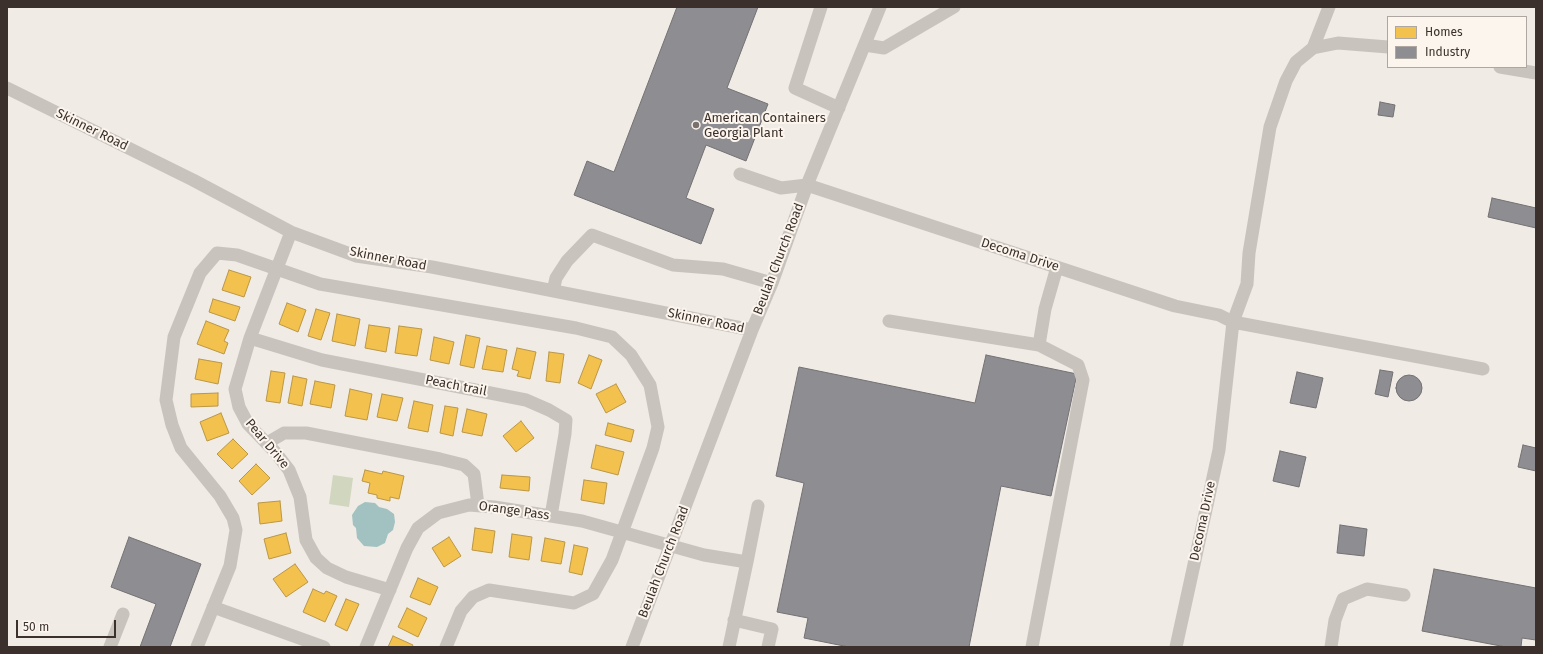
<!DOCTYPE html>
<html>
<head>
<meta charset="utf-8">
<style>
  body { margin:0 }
  #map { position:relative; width:1543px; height:654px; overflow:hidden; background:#f0ebe5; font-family:"Fira Sans",sans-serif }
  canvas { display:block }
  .frame { position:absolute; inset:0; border:8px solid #3b302b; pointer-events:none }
  .legend { position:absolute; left:1387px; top:16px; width:140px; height:52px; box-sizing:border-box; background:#fbf5ee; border:1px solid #aea6a0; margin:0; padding:5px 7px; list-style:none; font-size:12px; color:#3b302b }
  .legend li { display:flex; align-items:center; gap:8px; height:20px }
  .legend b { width:20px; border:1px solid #aea6a0 }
  .scale { position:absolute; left:16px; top:620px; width:100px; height:18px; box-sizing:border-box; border:2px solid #3b302b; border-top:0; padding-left:5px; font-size:12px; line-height:14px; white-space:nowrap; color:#3b302b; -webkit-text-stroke:3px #fbf5ee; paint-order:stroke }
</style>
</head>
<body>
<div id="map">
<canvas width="1543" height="654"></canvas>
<div class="frame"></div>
<ul class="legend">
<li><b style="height:11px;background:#f2c14e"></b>Homes</li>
<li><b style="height:11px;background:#8d8d92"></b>Industry</li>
</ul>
<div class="scale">50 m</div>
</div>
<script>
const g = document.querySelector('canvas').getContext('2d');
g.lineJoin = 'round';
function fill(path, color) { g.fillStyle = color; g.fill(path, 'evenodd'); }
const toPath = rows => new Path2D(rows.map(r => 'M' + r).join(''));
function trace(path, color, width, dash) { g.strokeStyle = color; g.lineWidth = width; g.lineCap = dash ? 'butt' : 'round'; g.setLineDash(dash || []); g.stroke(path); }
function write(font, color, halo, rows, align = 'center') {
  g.font = font + ' "Fira Sans",sans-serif'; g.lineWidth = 4; g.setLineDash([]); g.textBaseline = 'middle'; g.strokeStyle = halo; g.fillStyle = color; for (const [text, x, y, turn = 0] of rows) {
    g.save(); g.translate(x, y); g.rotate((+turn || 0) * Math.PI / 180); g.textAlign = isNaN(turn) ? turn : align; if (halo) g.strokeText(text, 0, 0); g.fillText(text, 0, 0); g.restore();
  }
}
const green = toPath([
  [333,475,353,478,349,507,329,504]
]);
const water = toPath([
  [365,502,375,503,379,507,387,509,394,514,395,522,393,530,388,534,385,543,377,547,364,546,357,538,356,528,353,525,352,515,358,506]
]);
const homes = toPath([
  [229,270,251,277,244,297,222,290,229,270],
  [213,299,240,307,235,321,209,312,213,299],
  [287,303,306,310,298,332,279,324,287,303],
  [316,309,330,313,321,340,308,336,316,309],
  [337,314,360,319,355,346,332,341,337,314],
  [206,321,229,330,224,341,228,343,224,354,197,344,206,321],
  [369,325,390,328,386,352,365,348,369,325],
  [399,326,422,329,417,356,395,353,399,326],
  [466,335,480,338,474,368,460,365,466,335],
  [434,337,454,342,449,364,430,360,434,337],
  [487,346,507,350,503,372,482,369,487,346],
  [517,348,536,352,530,379,517,376,519,371,512,369,517,348],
  [549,352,564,354,560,383,546,381,549,352],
  [589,355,602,360,591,389,578,383,589,355],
  [199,359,222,363,218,384,195,379,199,359],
  [271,371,285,373,280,403,266,401,271,371],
  [293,376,307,379,302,406,288,403,293,376],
  [315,381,335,385,331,408,310,404,315,381],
  [616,384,626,402,606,413,596,394,616,384],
  [350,389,372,394,367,420,345,416,350,389],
  [218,393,218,406,191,407,191,394,218,393],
  [382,394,403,398,397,421,377,417,382,394],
  [414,401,433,405,428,432,408,428,414,401],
  [445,406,458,408,453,436,440,433,445,406],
  [467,409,487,414,482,436,462,432,467,409],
  [221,413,229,433,207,441,200,422,221,413],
  [521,421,534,438,516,452,503,436,521,421],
  [608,423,634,430,631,442,605,435,608,423],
  [233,439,248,454,232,469,217,454,233,439],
  [596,445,624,452,618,475,591,468,596,445],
  [256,464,270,478,252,495,239,481,256,464],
  [365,470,382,474,383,471,404,476,399,499,390,497,390,501,377,498,377,495,368,493,370,483,362,481,365,470],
  [502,475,530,477,529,491,500,488,502,475],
  [584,480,607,483,604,504,581,500,584,480],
  [280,501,282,521,260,524,258,503,280,501],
  [475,528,495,531,492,553,472,550,475,528],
  [286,533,291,553,269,559,264,539,286,533],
  [512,534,532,537,529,560,509,557,512,534],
  [449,537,461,556,444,567,432,548,449,537],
  [545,538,565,542,561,564,541,561,545,538],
  [574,545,588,548,582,575,569,572,574,545],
  [295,564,308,582,286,597,273,579,295,564],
  [418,578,438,587,430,605,410,597,418,578],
  [313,589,324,594,326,591,337,596,325,622,303,612,313,589],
  [346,599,359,604,347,631,335,625,346,599],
  [407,608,427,618,418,637,398,627,407,608],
  [393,636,413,645,412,647,388,647,393,636]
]);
const industry = toPath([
  [677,7,758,7,727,88,768,104,746,161,706,145,686,198,714,209,701,244,574,195,587,161,614,172,677,7],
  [1380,102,1395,105,1393,117,1378,115,1380,102],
  [1492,198,1536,208,1536,228,1488,217,1492,198],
  [986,355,1077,374,1051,496,1001,486,969,647,849,647,804,638,808,618,777,612,804,483,776,476,799,367,975,403,986,355],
  [1380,370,1393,372,1388,397,1375,394,1380,370],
  [1297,372,1323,378,1316,408,1290,403,1297,372],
  '1396 388a13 13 0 1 1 26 0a13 13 0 1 1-26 0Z',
  [1523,445,1536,448,1536,471,1518,467,1523,445],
  [1280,451,1306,457,1299,487,1273,481,1280,451],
  [1340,525,1367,529,1364,556,1337,553,1340,525],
  [129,537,201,564,170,647,140,647,156,604,111,587,129,537],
  [1434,569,1536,588,1536,640,1522,638,1521,647,1506,647,1422,631,1434,569]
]);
const minor = toPath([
  [821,7,795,88,839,108],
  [865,45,884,48,954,7],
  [1313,48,1329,7],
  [1500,67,1536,73],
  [7,88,193,180,291,232,356,256,432,267,752,330],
  [740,174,781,188,807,185,1175,306,1219,315,1233,322,1247,284,1249,253,1270,127,1286,81,1296,62,1313,48,1338,43,1388,47],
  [291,232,250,338,235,389,239,407,248,424,275,452,289,470,300,497,306,540,316,558,327,568,346,577,390,590],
  [553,291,556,278,567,261,592,235,673,265,723,269,772,283],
  [889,321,1039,345],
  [250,338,322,360,526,400,549,410,566,420,565,434,551,516],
  [267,443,284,433,306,433,440,459,464,465,474,474,478,505],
  [213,607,324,647],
  [734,620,772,629,768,647],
  [110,647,123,614],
  [197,647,230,566,236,530,233,518,220,496,181,448,172,425,166,400,174,337,200,273,217,253,237,255,320,284,576,328,612,337,631,355,650,385,658,427,653,448,612,560,593,594,574,603,489,590,473,597,461,611,446,647],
  [366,647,407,548,418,528,438,513,469,505,494,507,551,516,582,521,704,555,747,562,758,506],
  [632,647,752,330,772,283,807,185,880,7],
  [729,647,747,562],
  [1032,647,1083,380,1078,365,1039,345,1045,309,1057,267],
  [1176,647,1219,450,1233,322,1483,369],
  [1331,647,1335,620,1343,599,1367,589,1404,595]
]);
const markers = [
  [696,125,4,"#7a716c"]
];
const poiNames = [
  ["American Containers",704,118],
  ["Georgia Plant",704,133]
];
const streetNames = [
  ["Skinner Road",92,130,26],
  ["Decoma Drive",1020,255,18],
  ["Skinner Road",388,259,11],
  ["Beulah Church Road",779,259,-69],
  ["Skinner Road",706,321,12],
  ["Peach trail",456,386,11],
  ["Pear Drive",267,444,50],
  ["Orange Pass",514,511,8],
  ["Decoma Drive",1203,521,-78],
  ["Beulah Church Road",664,562,-69]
];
fill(green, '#d1d6bf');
fill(water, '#a1c2c1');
fill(homes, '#f2c14e');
trace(homes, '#bb9644', 1);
fill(industry, '#8d8d92');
trace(industry, '#747173', 1);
trace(minor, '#c9c3be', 13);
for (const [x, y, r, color] of markers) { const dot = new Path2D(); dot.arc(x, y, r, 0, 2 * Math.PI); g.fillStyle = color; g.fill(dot); trace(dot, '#fbf5ee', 1.5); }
write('13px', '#3b302b', '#fbf5ee', poiNames, 'left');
write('13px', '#3b302b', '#fbf5ee', streetNames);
</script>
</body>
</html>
